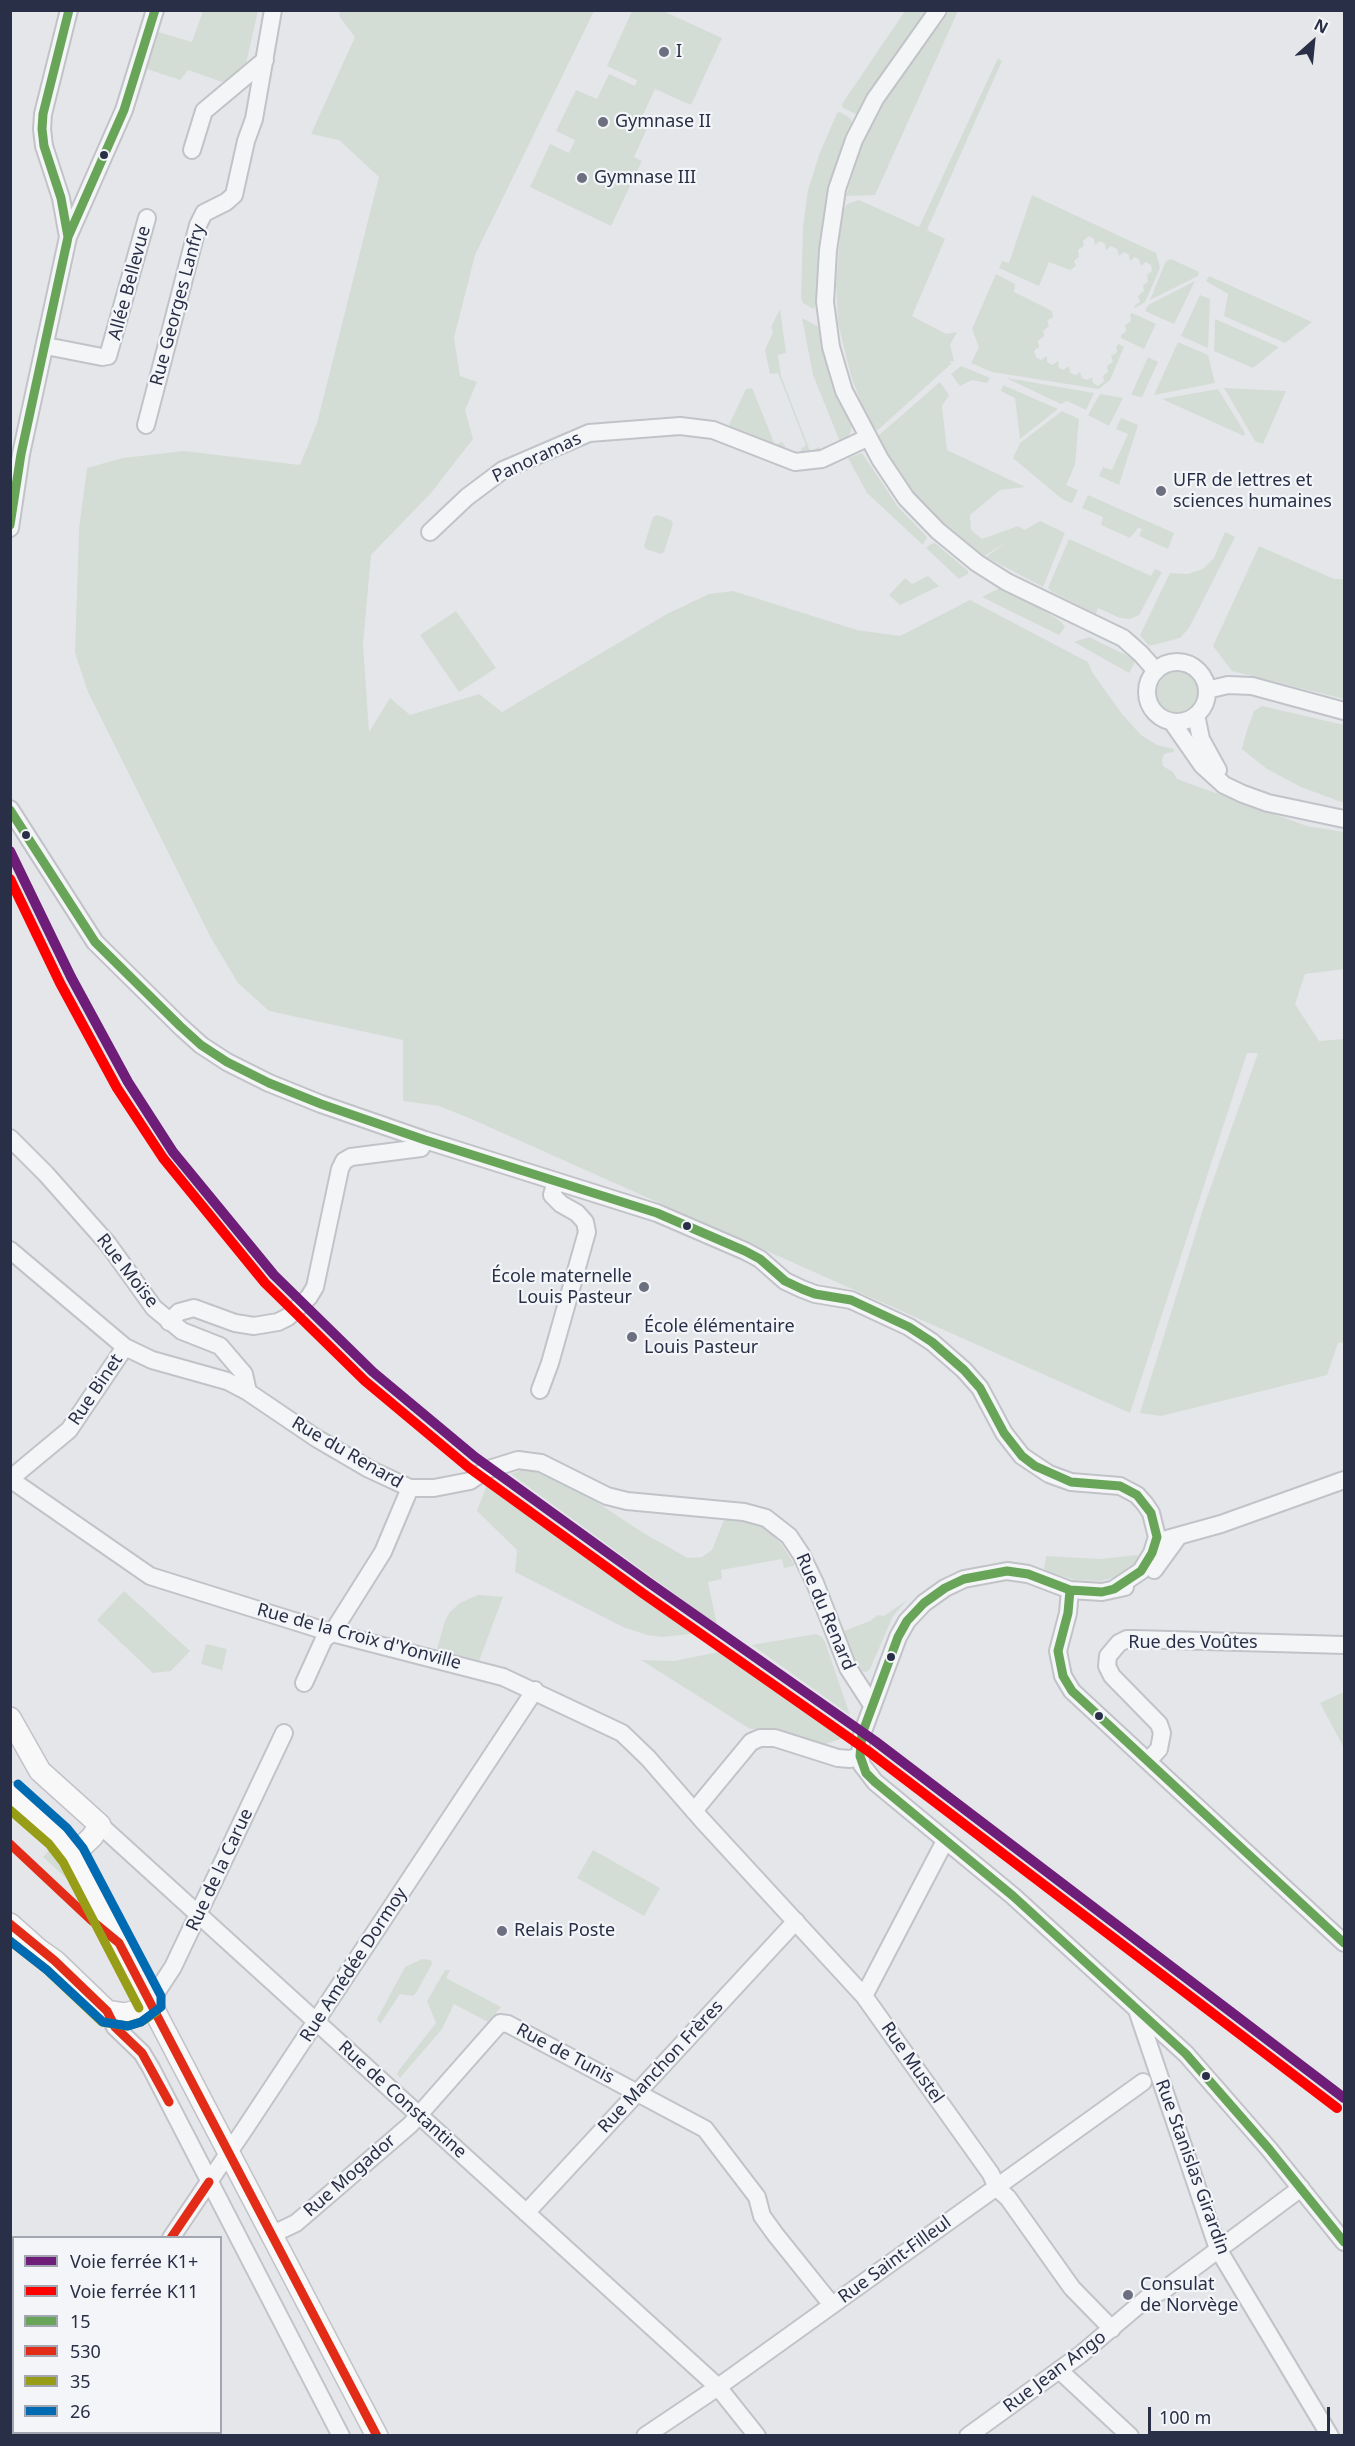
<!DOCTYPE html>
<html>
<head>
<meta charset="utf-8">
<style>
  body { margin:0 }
  #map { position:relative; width:1355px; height:2446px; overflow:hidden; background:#e5e6ea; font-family:"Noto Sans",sans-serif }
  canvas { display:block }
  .frame { position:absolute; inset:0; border:12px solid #292f46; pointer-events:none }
  .legend { position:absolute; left:12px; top:2236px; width:210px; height:198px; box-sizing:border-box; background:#f3f5f9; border:2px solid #a2a6b1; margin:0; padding:8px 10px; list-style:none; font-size:18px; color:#292f46 }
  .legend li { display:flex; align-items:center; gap:12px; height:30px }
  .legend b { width:30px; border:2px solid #a2a6b1 }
  .north { position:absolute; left:1283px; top:12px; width:60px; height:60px; -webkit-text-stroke:4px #f3f5f9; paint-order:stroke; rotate:27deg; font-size:16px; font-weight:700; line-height:24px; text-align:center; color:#292f46 }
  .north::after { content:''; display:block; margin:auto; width:21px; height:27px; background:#292f46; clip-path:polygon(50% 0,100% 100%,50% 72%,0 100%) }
  .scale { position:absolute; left:1148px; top:2407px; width:182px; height:27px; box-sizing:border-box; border:3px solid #292f46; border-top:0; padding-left:8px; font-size:18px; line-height:21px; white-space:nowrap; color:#292f46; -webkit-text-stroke:4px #f3f5f9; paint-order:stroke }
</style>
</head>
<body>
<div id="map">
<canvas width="1355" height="2446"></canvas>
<div class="frame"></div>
<ul class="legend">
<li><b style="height:8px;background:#6e1e78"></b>Voie ferrée K1+</li>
<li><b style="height:8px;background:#f00"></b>Voie ferrée K11</li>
<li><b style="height:8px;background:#68a559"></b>15</li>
<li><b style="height:8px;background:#e22c17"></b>530</li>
<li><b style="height:8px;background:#989d18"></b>35</li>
<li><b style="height:8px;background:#006ab3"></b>26</li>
</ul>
<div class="north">N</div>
<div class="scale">100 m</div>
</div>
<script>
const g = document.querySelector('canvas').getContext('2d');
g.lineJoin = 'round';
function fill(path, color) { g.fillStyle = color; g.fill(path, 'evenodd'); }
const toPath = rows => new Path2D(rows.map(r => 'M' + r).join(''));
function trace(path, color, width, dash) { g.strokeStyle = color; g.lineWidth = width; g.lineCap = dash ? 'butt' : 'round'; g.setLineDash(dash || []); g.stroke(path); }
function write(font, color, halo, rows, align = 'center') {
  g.font = font + ' "Noto Sans",sans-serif'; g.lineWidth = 4.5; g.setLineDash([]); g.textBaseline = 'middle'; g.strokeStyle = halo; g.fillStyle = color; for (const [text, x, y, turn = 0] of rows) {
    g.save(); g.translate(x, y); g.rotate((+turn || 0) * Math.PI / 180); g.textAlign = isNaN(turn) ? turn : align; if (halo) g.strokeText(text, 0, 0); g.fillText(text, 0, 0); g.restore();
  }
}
const green = toPath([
  [203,11,258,11,245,68,222,82,188,70,180,80,144,68,155,31,192,42],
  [340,11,594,11,475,255,454,338,460,376,477,382,465,410,473,439,431,493,371,555,363,644,369,732,390,698,410,715,479,694,502,712,667,614,709,594,733,591,857,630,900,636,970,600,1088,662,1092,672,1122,714,1141,735,1157,745,1174,749,1173,752,1164,754,1162,760,1163,766,1173,772,1177,779,1307,826,1344,832,1344,969,1305,974,1295,1004,1319,1041,1344,1039,1344,1342,1338,1343,1327,1375,1161,1416,1140,1413,1204,1206,1258,1053,1247,1053,1130,1413,469,1118,439,1106,403,1101,403,1040,269,1011,238,983,211,938,88,692,75,653,79,529,87,468,123,458,184,451,300,465,317,423,379,177,339,140,311,134,355,37,339,16],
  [632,11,663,11,722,38,691,105,655,89,641,119,649,124,634,157,642,161,611,226,530,187,550,144,569,153,575,140,556,131,576,90,597,99,609,74,635,86,637,80,607,66],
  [905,11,930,11,858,115,843,108,842,104],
  [950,11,958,11,875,195,846,196,863,142,885,99],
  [998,58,1002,61,927,230,945,239,912,316,946,334,957,332,950,345,954,361,948,362,952,363,878,430,874,429,864,410,851,376,838,323,836,284,842,212,847,204,859,200,919,227],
  [840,112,850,118,852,122,826,200,822,231,817,297,814,309,803,303,801,298,803,227,808,190,819,155,837,113],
  [1032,195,1156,253,1160,268,1145,302,1135,308,1134,306,1140,302,1138,296,1144,291,1143,285,1148,282,1147,275,1152,271,1151,265,1146,262,1141,266,1139,259,1135,257,1130,261,1129,255,1124,252,1119,256,1117,249,1111,246,1106,250,1105,244,1100,241,1095,245,1094,239,1089,236,1083,241,1084,246,1078,250,1079,257,1074,261,1076,266,1070,270,1049,262,1039,286,999,268,1002,261,1009,263],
  [1171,259,1199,272,1198,276,1150,300,1166,261],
  [996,274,1015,284,1014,292,1052,311,1053,317,1047,321,1049,326,1043,331,1044,336,1038,341,1039,347,1034,351,1036,357,1041,360,1047,356,1047,362,1052,365,1058,361,1059,368,1063,370,1069,366,1070,373,1076,375,1080,372,1082,378,1087,380,1092,377,1093,383,1098,386,1104,381,1103,376,1108,372,1107,366,1113,362,1111,356,1117,352,1116,346,1119,344,1124,347,1110,380,1099,389,992,372,971,363,979,347,972,329],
  [1209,276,1312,322,1285,343,1224,316,1228,294,1206,281],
  [1195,281,1174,324,1145,311,1148,305],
  [1200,295,1210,299,1208,348,1181,336],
  [780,309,786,353,778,355,781,376,810,451,819,447,821,451,801,453,801,449,806,445,778,373,770,374,765,350,773,332,771,327],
  [1132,313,1156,324,1144,349,1121,338,1121,335,1126,331,1125,325,1131,321,1130,315],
  [802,318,821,328,831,376,851,423,851,432,847,438,840,442,813,375],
  [1215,319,1279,347,1253,368,1214,351],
  [1178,342,1208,355,1215,383,1154,395],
  [1148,357,1158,362,1142,397,1131,395],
  [961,366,990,378,987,383,972,380,960,386,951,374],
  [1006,378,1007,378,1094,393,1086,410,1067,401,1061,404],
  [940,382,949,395,942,406,947,450,1025,487,1000,490,970,515,971,530,982,539,1018,526,1025,530,1040,521,1065,533,1043,587,986,557,1008,541,984,556,944,524,914,493,888,454,878,436],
  [1003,385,1058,409,1020,439,1015,398,1001,391],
  [752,388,775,445,782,442,785,446,785,450,727,429,746,389],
  [1224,388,1286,391,1263,444,1255,441],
  [1218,389,1245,433,1244,436,1162,399],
  [1100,394,1123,398,1109,426,1088,415],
  [1062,411,1079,419,1075,465,1066,485,1078,490,1072,503,1062,499,1013,458,1020,443],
  [1121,418,1138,425,1119,485,1099,476,1103,467,1112,470,1128,434,1116,429],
  [862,453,898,507,927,537,923,545,867,493,848,458],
  [1088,495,1174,533,1168,549,1139,536,1142,529,1138,528,1130,538,1101,525,1103,517,1082,508],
  [657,515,671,520,673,524,664,552,661,554,646,549,644,546,653,517],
  [1225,532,1235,537,1189,628,1180,638,1149,646,1140,635,1170,573,1188,574,1203,569,1214,558],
  [1069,539,1151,576,1155,569,1162,572,1139,615,1130,619,1120,618,1098,608,1096,614,1052,592,1048,588],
  [935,543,968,571,968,574,959,579,926,548,931,544],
  [1259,546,1334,579,1344,579,1344,699,1232,671,1213,646],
  [928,576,939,586,900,605,889,595,905,578,912,584],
  [1000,588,1042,609,1061,622,1065,627,1059,635,982,597],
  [456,611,496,668,459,692,420,635],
  [1089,637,1136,660,1129,673,1074,642],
  '1157 693a22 22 0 1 1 44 0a22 22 0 1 1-44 0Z',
  [1262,706,1344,725,1344,803,1301,787,1267,769,1242,749,1246,733,1254,711],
  [536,1468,548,1470,645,1534,688,1558,702,1557,712,1550,724,1520,739,1520,753,1523,765,1528,782,1545,794,1564,793,1566,784,1568,782,1559,721,1570,722,1579,708,1582,717,1625,511,1474,520,1470],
  [488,1482,642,1593,699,1633,662,1637,647,1635,623,1627,515,1572,517,1550,477,1511],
  [1137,1555,1139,1557,1135,1563,1120,1576,1101,1581,1075,1580,1044,1570,1046,1556,1100,1559],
  [124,1591,190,1651,171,1671,153,1673,97,1620],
  [478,1595,503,1597,479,1661,437,1649,445,1621,450,1612,460,1603],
  [907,1600,893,1616,870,1669,866,1672,862,1671,854,1658,844,1631,870,1621,878,1615,884,1616],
  [816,1634,822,1637,825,1642,850,1715,752,1645],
  [206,1644,227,1649,222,1670,201,1664],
  [724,1651,787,1697,846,1737,817,1747,772,1728,750,1729,641,1660,674,1661],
  [1344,1692,1344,1748,1320,1703],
  [27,1820,65,1860,94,1912,74,1894,78,1889,43,1857,51,1848,25,1823],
  [593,1850,660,1888,644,1916,577,1878],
  [422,1959,431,1960,432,1964,416,1993,413,1996,400,1994,380,2024,377,2019,405,1967],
  [445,1970,450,1970,446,1978,501,2007,488,2022,454,2004,442,2029,400,2078,397,2074,399,2070,436,2023,427,2001]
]);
const minor = toPath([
  [938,10,875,99,854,140,837,189,828,250,825,302,831,347,838,371,844,391,880,459,906,498,938,531,977,563,1007,582,1123,638,1141,654,1156,671],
  [192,150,204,111,265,60],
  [68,237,124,110,155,10],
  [46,346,102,357,108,356,147,218],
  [146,425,198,225,204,213,226,202,234,195,246,141,254,119,273,10],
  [10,528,21,454,68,237,61,198,44,146,42,129,43,114,69,10],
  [430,532,467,497,503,470,589,433,680,426,713,430,795,462,822,459,867,438],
  '1147 692a30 30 0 1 1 60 0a30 30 0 1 1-60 0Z',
  [1207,690,1228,685,1252,686,1344,711],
  [1196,715,1201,739,1218,770],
  [1172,722,1202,765,1224,785,1243,794,1268,803,1344,819],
  [10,809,95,942,180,1026,201,1045,227,1062,269,1083,321,1104,425,1140,657,1213,745,1251,760,1259,785,1281,802,1289,815,1294,851,1300,909,1327,932,1342,964,1370,980,1388,1004,1433,1022,1456,1049,1474,1071,1482,1120,1486,1137,1495,1145,1504,1151,1513,1157,1537,1152,1553,1141,1571,1114,1589],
  [10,1138,46,1174,108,1244,154,1308,182,1331,220,1346,244,1374,248,1392],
  [10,1250,125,1347,152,1360,227,1381,248,1392,316,1438,369,1469,410,1488,434,1488,470,1481,486,1470,518,1460,541,1463,607,1496,627,1501,744,1512,766,1518,789,1536,801,1554,815,1583,848,1668,872,1705],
  [169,1322,179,1312,194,1308,235,1323,254,1326,278,1322,288,1317,309,1297,315,1287,340,1169,344,1161,351,1157,421,1148,425,1140],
  [540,1390,550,1363,587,1232,585,1222,577,1213,561,1204,552,1195,556,1181],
  [10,1479,150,1576,332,1633,503,1677,622,1733,648,1758,702,1820,864,1996,991,2174,997,2188,1008,2198,1072,2288,1112,2329],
  [10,1479,69,1430,125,1347],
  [1167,1539,1221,1524,1344,1480],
  [1154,1570,1178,1537],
  [1125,1587,1102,1592,1070,1590,1028,1574,1007,1571,964,1579,945,1588,924,1603,907,1621,898,1637,862,1734,860,1756,862,1765,875,1782,1013,1896,1186,2054,1269,2149,1344,2242],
  [1070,1590,1068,1613,1058,1651,1063,1676,1072,1691,1344,1943],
  [304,1683,324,1639,332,1633,383,1552,410,1488],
  [1148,1761,1159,1749,1162,1733,1159,1724,1112,1676,1107,1666,1108,1656,1119,1643,1127,1639,1135,1639,1344,1645],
  [694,1811,751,1742,760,1738,775,1738,838,1758,850,1759,860,1756],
  [100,1825,718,2387,757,2436],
  [864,1996,945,1841],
  [150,2002,173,1967,284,1733],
  [107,2011,115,2027,142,2053,151,2068,341,2436],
  [1138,2013,1218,2249,1330,2436],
  [526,2213,796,1921],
  [271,2235,296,2223,410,2125,500,2023,508,2024,705,2129,757,2197,762,2216,775,2234,832,2305],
  [171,2238,246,2127,535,1690],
  [10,2356,14,2359],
  [1059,2370,1130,2436],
  [36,2436,38,2432],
  [645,2436,718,2387,1143,2082],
  [968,2436,1080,2355,1147,2298,1164,2290,1301,2188]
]);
const major = toPath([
  [10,1718,40,1771,100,1825,92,1837,73,1855],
  [10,1793,58,1836,73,1855,377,2436],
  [10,1924,38,1949,55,1961,107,2011,125,2014,136,2011,150,2002]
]);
const bus1 = toPath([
  [66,247,68,237,61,198,44,146,42,129,43,114,69,10],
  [10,525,21,454,68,237,124,110,155,10],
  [10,810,95,942,180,1026,201,1045,227,1062,269,1083,321,1104,425,1140,657,1213,745,1251,760,1259,785,1281,802,1289,815,1294,851,1300,909,1327,932,1342,964,1370,980,1388,1004,1433,1022,1456,1035,1466,1071,1482,1120,1486,1137,1495,1151,1513,1157,1537,1152,1553,1141,1571,1114,1589,1102,1592,1070,1590,1028,1574,1007,1571,964,1579,945,1588,924,1603,907,1621,898,1637,862,1734,860,1756,866,1773,875,1782,1013,1896,1186,2054,1269,2149,1344,2242],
  [1070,1590,1068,1613,1058,1651,1063,1676,1072,1691,1344,1943]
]);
const bus2 = toPath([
  [10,1844,91,1920,119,1943,377,2436],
  [10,1924,55,1961,107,2011,115,2027,142,2053,169,2102],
  [171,2238,209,2182]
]);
const bus3 = toPath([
  [10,1810,49,1844,63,1862,139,2008],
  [10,1941,47,1970,102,2022,127,2026,141,2022,156,2012]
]);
const bus4 = toPath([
  [10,1941,47,1970,103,2022,128,2026,141,2022,161,2007,161,1996,83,1848,67,1828,18,1784]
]);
const rail1 = toPath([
  [10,851,71,977,128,1082,173,1152,274,1275,373,1372,475,1457,648,1582,875,1741,1344,2098]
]);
const rail2 = toPath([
  [10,879,60,983,117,1088,163,1158,265,1283,365,1381,468,1467,641,1592,868,1751,1337,2108]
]);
const markers = [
  [664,52,6,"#6b6f7f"],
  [603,122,6,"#6b6f7f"],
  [104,155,5,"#292f46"],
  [582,178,6,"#6b6f7f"],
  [1161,491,6,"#6b6f7f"],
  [26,835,5,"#292f46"],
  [687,1226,5,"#292f46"],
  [644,1287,6,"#6b6f7f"],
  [632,1337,6,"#6b6f7f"],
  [891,1657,5,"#292f46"],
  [1099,1716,5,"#292f46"],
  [502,1931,6,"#6b6f7f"],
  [1206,2076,5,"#292f46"],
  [1128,2295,6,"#6b6f7f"]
];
const poiNames = [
  ["I",676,52],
  ["Gymnase II",615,122],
  ["Gymnase III",594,178],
  ["UFR de lettres et",1173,481],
  ["sciences humaines",1173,502],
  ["École maternelle",632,1277,"right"],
  ["Louis Pasteur",632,1298,"right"],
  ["École élémentaire",644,1327],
  ["Louis Pasteur",644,1348],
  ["Relais Poste",514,1931],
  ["Consulat",1140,2285],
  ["de Norvège",1140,2306]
];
const streetNames = [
  ["Allée Bellevue",130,283,-75],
  ["Rue Georges Lanfry",178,305,-75],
  ["Panoramas",537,458,-25],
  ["Rue Moïse",127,1271,52],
  ["Rue Binet",96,1390,-56],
  ["Rue du Renard",347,1453,30],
  ["Rue du Renard",825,1612,67],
  ["Rue de la Croix d'Yonville",359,1637,15],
  ["Rue des Voûtes",1193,1643],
  ["Rue de la Carue",220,1870,-65],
  ["Rue Amédée Dormoy",354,1965,-57],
  ["Rue de Tunis",565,2054,28],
  ["Rue Mustel",912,2063,55],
  ["Rue Manchon Frères",661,2067,-47],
  ["Rue de Constantine",402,2100,42],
  ["Rue Stanislas Girardin",1192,2167,70],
  ["Rue Mogador",350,2176,-41],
  ["Rue Saint-Filleul",895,2260,-36],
  ["Rue Jean Ango",1055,2372,-37]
];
fill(green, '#d3ddd5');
trace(minor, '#c2c3c8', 20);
trace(major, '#c1c3c8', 24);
trace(minor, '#f4f5f7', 16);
trace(major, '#f8f8f8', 21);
trace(bus1, '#68a559', 9);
trace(bus2, '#e22c17', 9);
trace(bus3, '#989d18', 9);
trace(bus4, '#006ab3', 9);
trace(rail1, '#6e1e78', 10);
trace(rail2, '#f00', 10);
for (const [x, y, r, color] of markers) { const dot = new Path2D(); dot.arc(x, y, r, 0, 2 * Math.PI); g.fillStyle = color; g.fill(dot); trace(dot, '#f3f5f9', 2); }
write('18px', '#292f46', '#f3f5f9', poiNames, 'left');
write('18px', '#292f46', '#f3f5f9', streetNames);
</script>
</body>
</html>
